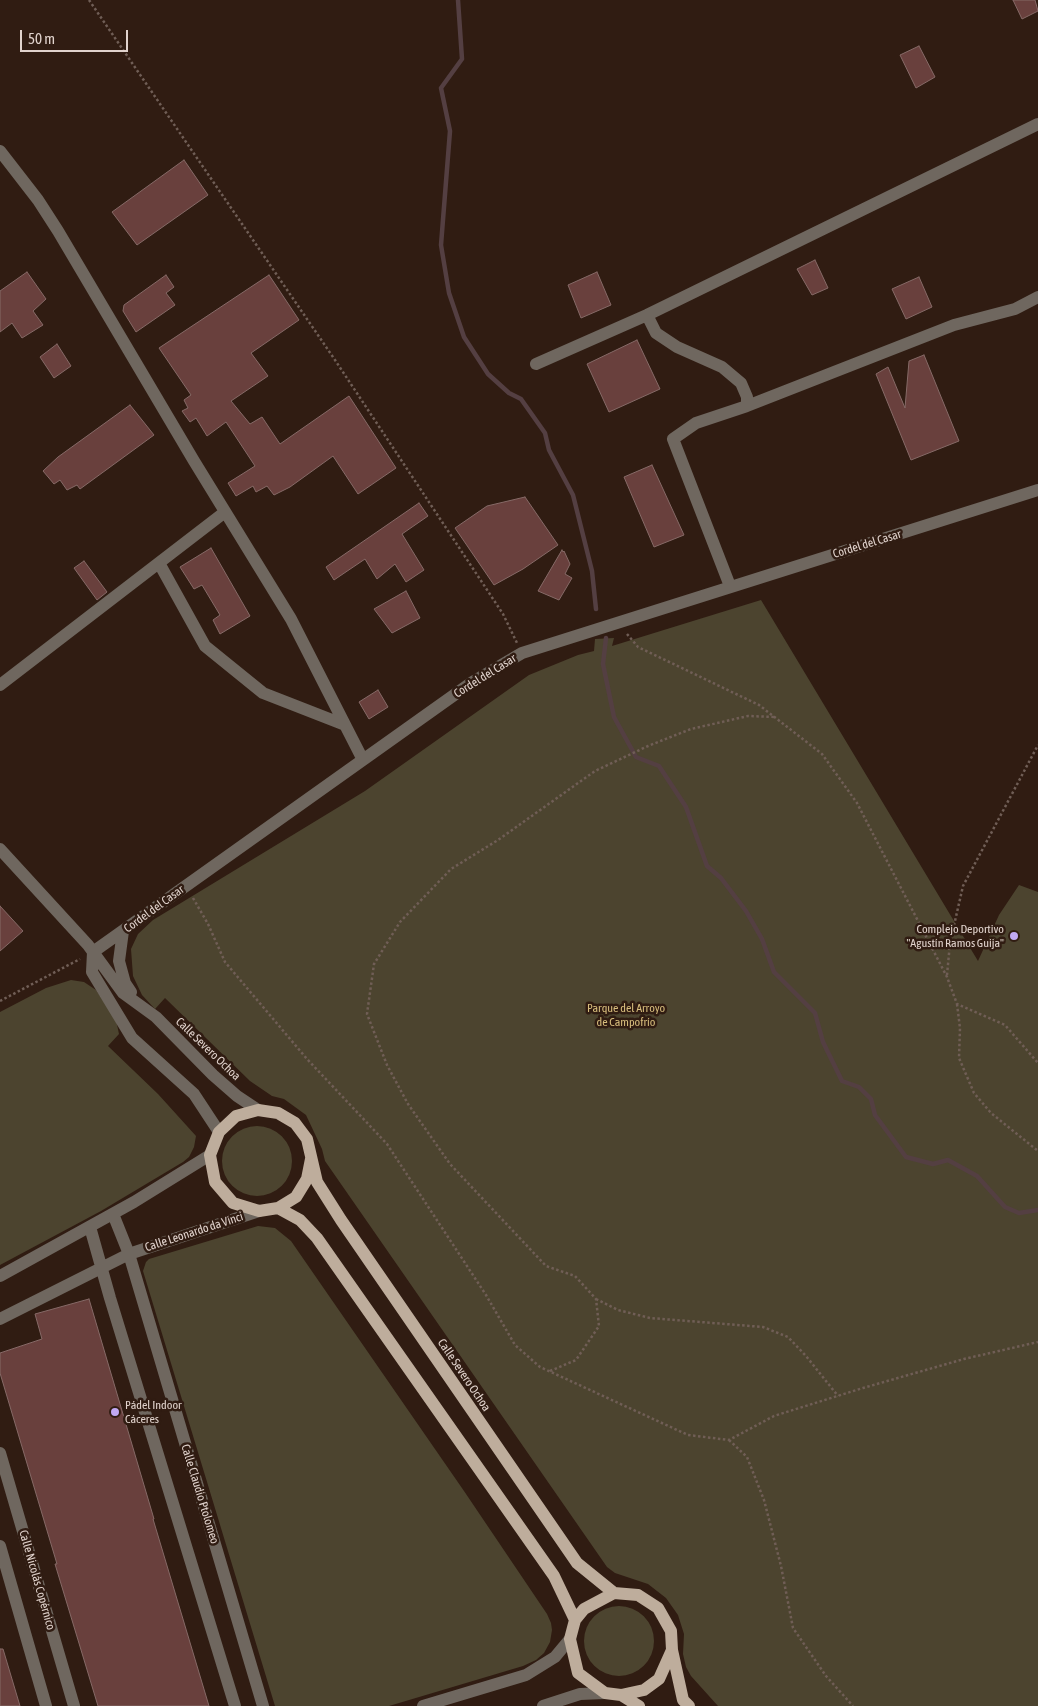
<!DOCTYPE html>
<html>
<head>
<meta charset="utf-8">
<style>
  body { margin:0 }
  #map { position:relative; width:1038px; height:1706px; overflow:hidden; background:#301c12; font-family:"Asap Condensed",sans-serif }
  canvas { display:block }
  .scale { position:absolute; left:20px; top:30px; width:108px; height:22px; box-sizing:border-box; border:2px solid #e1d3cd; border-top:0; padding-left:6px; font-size:15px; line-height:18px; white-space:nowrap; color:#e1d3cd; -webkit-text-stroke:4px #301c12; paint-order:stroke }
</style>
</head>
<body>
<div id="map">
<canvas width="1038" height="1706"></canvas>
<div class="scale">50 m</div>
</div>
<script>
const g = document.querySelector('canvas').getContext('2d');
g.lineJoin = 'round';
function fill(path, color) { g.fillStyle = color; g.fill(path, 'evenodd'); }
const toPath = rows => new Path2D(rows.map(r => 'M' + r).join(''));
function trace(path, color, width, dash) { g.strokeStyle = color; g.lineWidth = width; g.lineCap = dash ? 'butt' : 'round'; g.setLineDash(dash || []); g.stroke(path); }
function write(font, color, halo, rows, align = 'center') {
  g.font = font + ' "Asap Condensed",sans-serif'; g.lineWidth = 5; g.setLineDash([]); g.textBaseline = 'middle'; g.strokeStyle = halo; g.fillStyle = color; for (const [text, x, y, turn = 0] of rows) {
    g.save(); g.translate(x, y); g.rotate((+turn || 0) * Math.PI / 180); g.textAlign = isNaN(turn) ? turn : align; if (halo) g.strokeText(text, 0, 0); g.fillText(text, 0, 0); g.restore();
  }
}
const green = toPath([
  [761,600,978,961,999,915,1019,885,1038,892,1038,1706,718,1706,691,1676,686,1667,683,1654,684,1634,678,1615,666,1598,648,1584,615,1573,607,1567,325,1161,322,1149,306,1115,284,1099,272,1096,250,1081,165,998,155,1009,142,995,133,976,131,949,138,934,153,920,365,791,529,675,578,655,594,651,595,639,614,638,612,646],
  [71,980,84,982,96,990,116,1020,119,1034,108,1046,158,1094,196,1136,194,1147,189,1157,183,1162,101,1211,0,1265,0,1012,46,988],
  '222 1161a35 35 0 1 1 70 0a35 35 0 1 1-70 0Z',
  [258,1226,275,1228,291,1241,464,1491,547,1614,551,1623,552,1630,550,1642,544,1653,536,1660,523,1666,389,1706,275,1706,143,1271,146,1262,149,1259],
  '584 1641a35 35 0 1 1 70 0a35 35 0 1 1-70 0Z'
]);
const stream = toPath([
  [458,0,462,59,441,88,450,131,441,245,449,293,464,337,488,374,509,393,521,399,545,433,549,450,573,495,592,571,596,609],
  [606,638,603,664,614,717,636,757,659,766,686,807,707,866,721,878,746,911,762,939,774,972,815,1013,823,1042,842,1081,859,1087,871,1099,875,1115,906,1157,933,1164,948,1160,977,1176,1005,1207,1019,1213,1038,1210]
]);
const building = toPath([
  [1013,0,1035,0,1038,11,1022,19,1013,0],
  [919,46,935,77,916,88,900,55,919,46],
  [184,160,208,195,137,245,112,212,184,160],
  [815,260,828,288,812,295,797,269,815,260],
  [27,272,46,299,33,311,43,325,22,338,12,323,0,332,0,291,27,272],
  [597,272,611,305,581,318,568,285,597,272],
  [166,275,174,287,166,293,175,305,136,332,123,311,124,305,166,275],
  [269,275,299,320,251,353,268,376,231,401,250,424,262,417,280,444,349,396,396,468,358,494,333,456,290,487,274,495,267,486,256,492,253,486,236,496,228,483,255,466,226,422,207,436,196,418,190,422,182,411,188,408,184,400,191,395,159,348,269,275],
  [919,277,932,307,906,319,892,289,919,277],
  [637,340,660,389,609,412,587,364,637,340],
  [57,344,71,366,54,378,40,357,57,344],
  [924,355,959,441,911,460,876,374,888,367,905,408,909,361,924,355],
  [130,405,154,435,80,489,77,485,67,490,60,480,54,484,43,471,58,457,130,405],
  [652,465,684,535,654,547,624,477,652,465],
  [525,497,558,545,523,569,494,585,455,528,487,506,525,497],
  [419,503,428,516,402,534,424,570,406,582,395,564,377,579,365,559,334,580,326,567,419,503],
  [211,548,250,616,220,634,213,620,220,615,202,585,194,589,180,567,211,548],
  [562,550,563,552,564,551,570,564,565,574,572,578,559,600,538,591,562,550],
  [84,561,107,592,97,600,74,568,84,561],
  [406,591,420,618,392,633,374,609,406,591],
  [378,690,388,707,369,719,359,702,378,690],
  [0,906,23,931,0,951,0,906],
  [89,1299,154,1519,153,1519,209,1706,98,1706,55,1564,57,1564,0,1373,0,1353,42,1339,35,1314,89,1299],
  [0,1649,3,1649,20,1706,0,1706,0,1649]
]);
const path = toPath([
  [89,0,335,360,503,614,517,643],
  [627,634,638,647,759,705,822,754,857,803,947,977,957,1004,1005,1025,1038,1063],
  [193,898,208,924,225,962,307,1059,387,1144,486,1295,515,1345,540,1367,688,1435,729,1440,774,1416,863,1388,964,1359,1038,1342],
  [947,975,950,943,963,886,1038,745],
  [0,1001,80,959],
  [957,1004,960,1028,959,1058,974,1093,991,1113,1038,1151],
  [596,1299,618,1310,650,1318,763,1327,788,1337,806,1356,838,1396],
  [550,1371,576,1360,599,1326,596,1299,575,1276,546,1266,450,1164,408,1104,387,1065,367,1014,374,964,400,922,451,869,498,840,595,771,648,746,691,729,748,716,775,717],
  [729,1440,747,1457,764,1500,781,1566,793,1628,826,1676,853,1706]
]);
const minor = toPath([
  [0,151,38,200,58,231,194,461,291,619,363,760],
  [647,315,656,333,677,347,722,367,741,383,747,397,747,406],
  [536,364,647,315,1038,124],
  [159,563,205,646,263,693,345,725],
  [730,586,673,439,696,423,747,406,954,325,1015,309,1038,297],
  [0,685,225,512],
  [0,849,88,945,123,993,156,1017,213,1075,237,1096,258,1110],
  [123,931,119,961,125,983,131,992],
  [93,952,471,683,522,653,1038,490],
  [93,952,92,972,132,1038,194,1094,219,1132],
  [113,1214,129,1254,263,1706],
  [90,1227,110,1298,235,1706],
  [0,1276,134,1202,210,1155],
  [0,1319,129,1254,259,1211],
  [0,1453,74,1706],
  [0,1546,46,1706],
  [423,1706,526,1675,555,1657,570,1639],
  [543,1706,580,1694,605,1693]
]);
const major = toPath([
  [311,1159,307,1179,296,1197,278,1208,259,1211,233,1203,215,1182,210,1155,219,1132,236,1116,258,1110,278,1113,295,1123,307,1139,317,1182,341,1220,577,1563,614,1593],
  [278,1208,300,1220,317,1238,554,1576,575,1620],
  [672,1650,659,1679,644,1690,621,1695,605,1693,578,1673,570,1639,575,1620,584,1609,614,1593,638,1595,658,1608,671,1631,672,1650,683,1700,689,1706],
  [621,1695,639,1706]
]);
const markers = [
  [1014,936,5,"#c1a8f3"],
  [115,1412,5,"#c1a8f3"]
];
const streetNames = [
  ["Cordel del Casar",867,544,-17],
  ["Cordel del Casar",485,676,-32],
  ["Cordel del Casar",154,909,-36],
  ["Calle Severo Ochoa",208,1049,44],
  ["Calle Leonardo da Vinci",194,1232,-18],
  ["Calle Severo Ochoa",464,1375,56],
  ["Calle Claudio Ptolomeo",200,1494,73],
  ["Calle Nicolás Copérnico",37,1580,74]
];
const poiNames = [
  ["Complejo Deportivo",1004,929],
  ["\"Agustín Ramos Guija\"",1004,943],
  ["Pádel Indoor",125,1405,"left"],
  ["Cáceres",125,1419,"left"]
];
const parkNames = [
  ["Parque del Arroyo",626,1008],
  ["de Campofrío",626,1022]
];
fill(green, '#4c442f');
trace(stream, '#543f42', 4.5);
fill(building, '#69403d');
trace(building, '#866a67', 1);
trace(path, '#705e56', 2.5, [2.5, 2.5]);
trace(minor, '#6f675f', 12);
trace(major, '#bead9c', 12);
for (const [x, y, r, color] of markers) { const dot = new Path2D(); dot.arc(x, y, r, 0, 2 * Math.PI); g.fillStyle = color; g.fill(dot); trace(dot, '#301c12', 2); }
write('12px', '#e1d3cd', '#301c12', streetNames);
write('12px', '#e1d3cd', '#301c12', poiNames, 'right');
write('12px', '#d7bd7d', '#301c12', parkNames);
</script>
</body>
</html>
